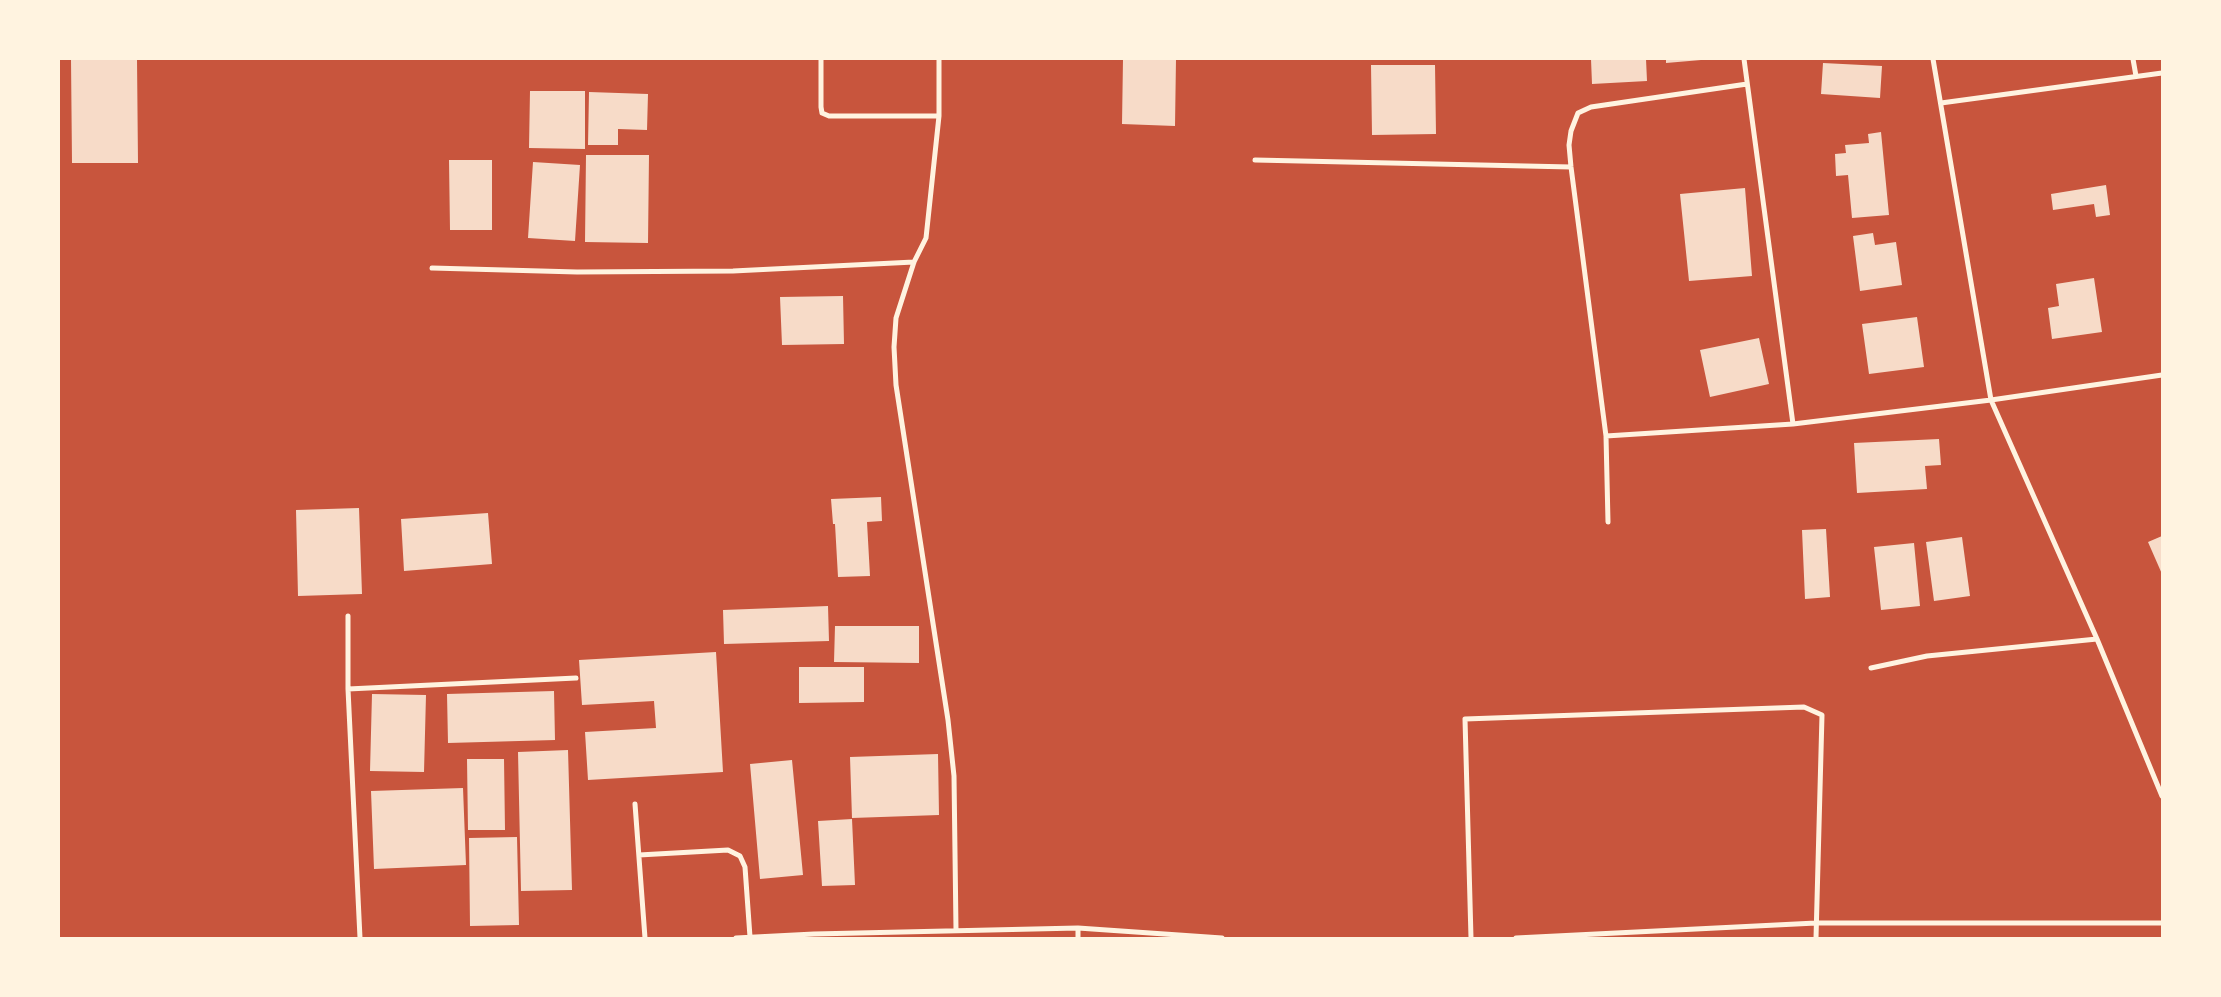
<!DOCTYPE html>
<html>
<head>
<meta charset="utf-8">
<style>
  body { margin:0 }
  #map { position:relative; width:2221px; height:997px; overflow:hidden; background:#c8553d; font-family:Ubuntu,sans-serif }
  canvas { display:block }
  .frame { position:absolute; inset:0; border:60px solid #fff3e0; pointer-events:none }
</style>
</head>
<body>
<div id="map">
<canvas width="2221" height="997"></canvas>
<div class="frame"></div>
</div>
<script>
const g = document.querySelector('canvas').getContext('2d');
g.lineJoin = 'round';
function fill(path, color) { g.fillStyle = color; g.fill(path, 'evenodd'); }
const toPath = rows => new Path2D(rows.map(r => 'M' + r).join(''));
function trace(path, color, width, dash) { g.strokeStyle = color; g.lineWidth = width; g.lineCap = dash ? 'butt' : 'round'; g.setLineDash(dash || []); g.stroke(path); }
const building = toPath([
  [71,59,137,59,138,163,72,163],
  [1123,59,1176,59,1175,126,1122,124],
  [1591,59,1646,59,1647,81,1592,84],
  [1666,59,1701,59,1701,60,1666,63],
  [1823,63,1882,66,1880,98,1821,94],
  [1371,65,1435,65,1436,134,1372,135],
  [530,91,585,91,585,149,529,148],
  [589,92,648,94,647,130,618,129,618,145,588,145],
  [1881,132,1889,215,1852,218,1848,175,1836,176,1835,154,1846,153,1845,145,1869,143,1868,134],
  [586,155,649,155,648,243,585,242],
  [449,160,492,160,492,230,450,230],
  [533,162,580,165,575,241,528,238],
  [2106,185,2110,215,2096,217,2094,204,2053,210,2051,194],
  [1745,188,1752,276,1689,281,1680,194],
  [1873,233,1875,245,1896,242,1902,285,1860,291,1853,236],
  [2094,278,2102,332,2052,339,2048,308,2059,306,2056,284],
  [843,296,844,344,782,345,780,297],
  [1917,317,1924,367,1869,374,1862,324],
  [1759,338,1769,384,1710,397,1700,350],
  [1939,439,1941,465,1925,466,1927,489,1857,493,1854,443],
  [881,497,882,521,867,522,870,576,838,577,835,524,833,524,831,499],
  [359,508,362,594,298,596,296,510],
  [488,513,492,564,404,571,401,519],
  [1826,529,1830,597,1805,599,1802,530],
  [2162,536,2162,574,2148,542],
  [1962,537,1970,596,1934,601,1926,542],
  [1914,543,1920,606,1881,610,1874,547],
  [828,606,829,641,724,644,723,610],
  [835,626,919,626,919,663,834,662],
  [716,652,723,772,588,780,585,732,656,728,654,701,582,705,579,660],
  [799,667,864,667,864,702,799,703],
  [554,691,555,740,448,743,447,694],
  [372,694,426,695,424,772,370,771],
  [568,750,572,890,521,891,518,752],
  [938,754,939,815,852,818,850,757],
  [467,759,504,759,505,830,468,830],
  [792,760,803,875,760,879,750,764],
  [463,788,466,865,374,869,371,791],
  [852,819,855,885,822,886,818,821],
  [517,837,519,925,470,926,469,838]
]);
const minor = toPath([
  [821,59,821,107,822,113,829,116,939,116],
  [939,59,939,116,926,238,914,262,896,318,894,347,896,385,948,720,954,776,956,930],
  [1744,59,1793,424],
  [1933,59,1991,400,2097,639,2162,796],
  [2133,59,2136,76],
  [1941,103,2162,73],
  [1255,160,1571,167],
  [432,268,577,272,733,271,914,262],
  [1606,436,1793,424,1991,400,2162,375],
  [1608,522,1606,436,1571,167,1569,145,1571,131,1578,113,1591,107,1747,84],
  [348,616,348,689,360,938],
  [1871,668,1927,656,2097,639],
  [348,689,576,678],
  [635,804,645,938],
  [639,855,728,850,740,856,745,867,750,937],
  [1078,928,1078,938],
  [736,938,814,934,1078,928,1222,938],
  [1471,938,1465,719,1804,707,1822,715,1816,938],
  [1516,938,1816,923,2162,923]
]);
fill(building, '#f7dbc8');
trace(minor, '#fff3e0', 5);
</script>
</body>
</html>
